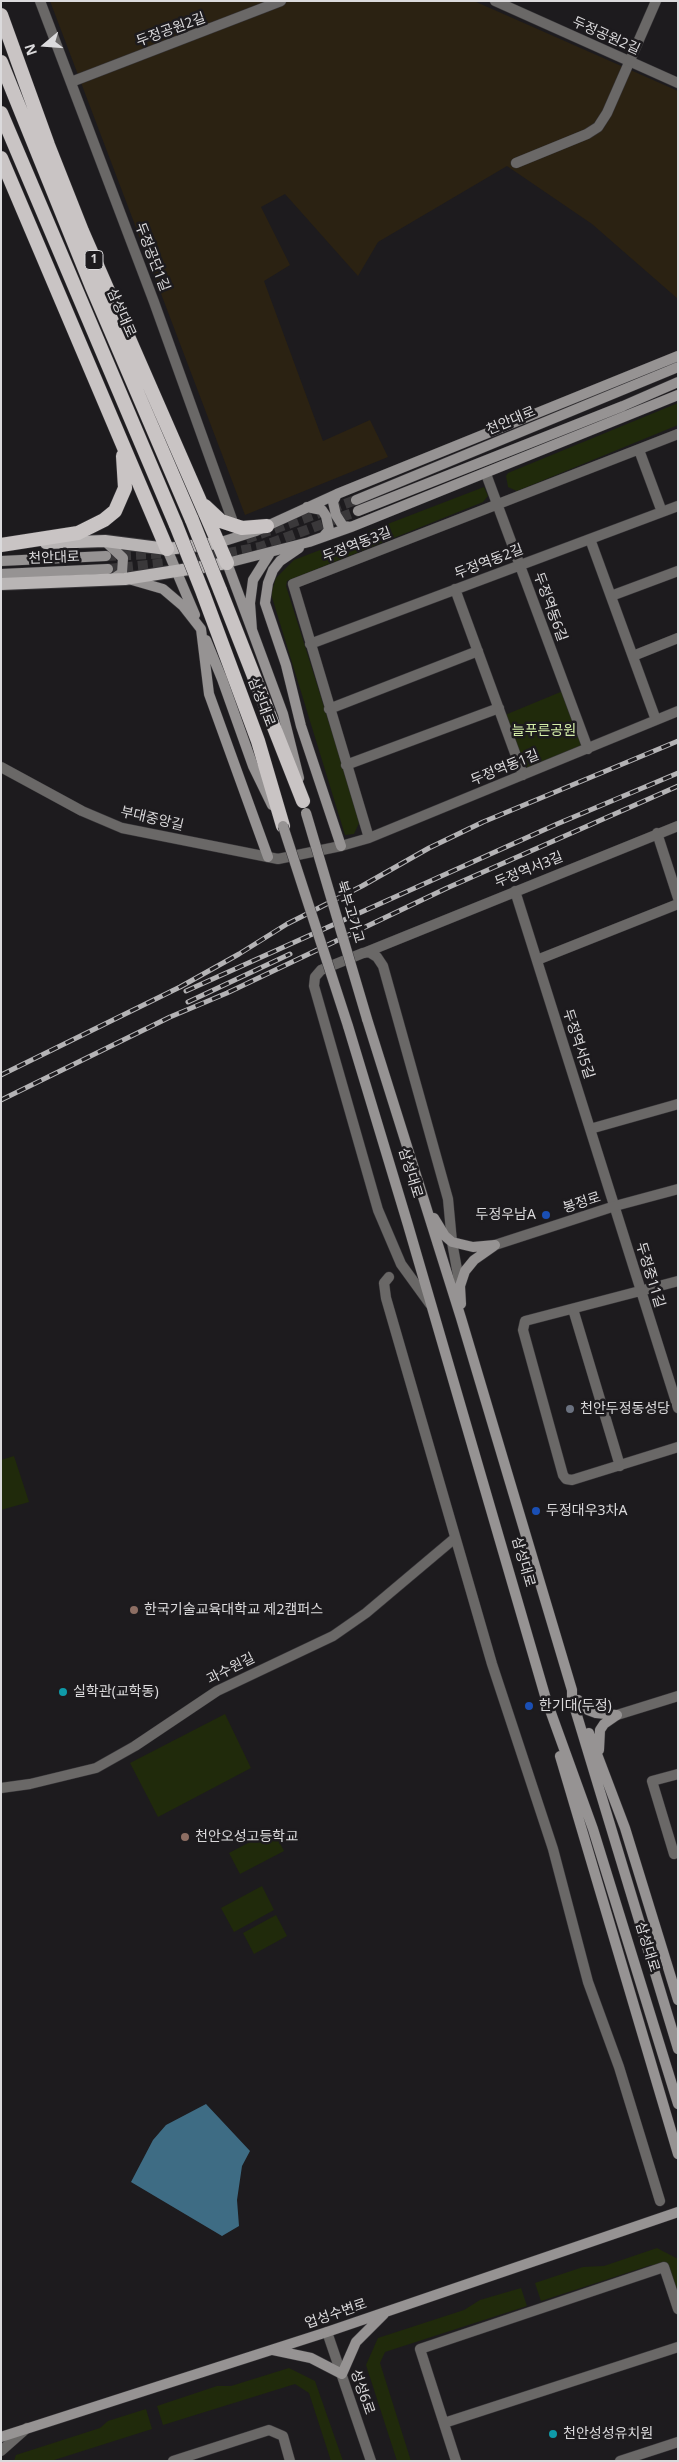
<!DOCTYPE html>
<html>
<head>
<meta charset="utf-8">
<style>
  body { margin:0 }
  #map { position:relative; width:679px; height:2462px; overflow:hidden; background:#1d1b1e; font-family:"Noto Sans",sans-serif }
  canvas { display:block }
  .frame { position:absolute; inset:0; border:2px solid #dbdadc; pointer-events:none }
  .north { position:absolute; left:20px; top:20px; width:50px; height:50px; -webkit-text-stroke:4px #1d1b1e; paint-order:stroke; rotate:252deg; font-size:14px; font-weight:700; line-height:20px; text-align:center; color:#dbdadc }
  .north::after { content:''; display:block; margin:auto; width:18px; height:22px; background:#dbdadc; clip-path:polygon(50% 0,100% 100%,50% 72%,0 100%) }
</style>
</head>
<body>
<div id="map">
<canvas width="679" height="2462"></canvas>
<div class="frame"></div>
<div class="north">N</div>
</div>
<script>
const g = document.querySelector('canvas').getContext('2d');
g.lineJoin = 'round';
function fill(path, color) { g.fillStyle = color; g.fill(path, 'evenodd'); }
const toPath = rows => new Path2D(rows.map(r => 'M' + r).join(''));
function trace(path, color, width, dash) { g.strokeStyle = color; g.lineWidth = width; g.lineCap = dash ? 'butt' : 'round'; g.setLineDash(dash || []); g.stroke(path); }
function write(font, color, halo, rows, align = 'center') {
  g.font = font + ' "Noto Sans","Noto Sans KR",sans-serif'; g.lineWidth = 5; g.setLineDash([]); g.textBaseline = 'middle'; g.strokeStyle = halo; g.fillStyle = color; for (const [text, x, y, turn = 0] of rows) {
    g.save(); g.translate(x, y); g.rotate((+turn || 0) * Math.PI / 180); g.textAlign = isNaN(turn) ? turn : align; if (halo) g.strokeText(text, 0, 0); g.fillText(text, 0, 0); g.restore();
  }
}
const industrial = toPath([
  [50,1,474,1,678,91,678,299,592,224,507,166,378,242,358,276,285,194,261,207,290,265,264,281,323,441,370,420,388,457,245,515]
]);
const green = toPath([
  [678,403,678,425,517,491,508,487,506,476,508,473],
  [484,487,488,496,483,502,287,581,286,586,360,821,354,834,345,835,271,594,276,578,294,560],
  [563,691,584,747,525,771,505,715],
  [14,1456,29,1502,1,1510,1,1460],
  [225,1714,251,1768,158,1817,130,1763],
  [273,1830,284,1851,240,1874,229,1853],
  [262,1886,274,1910,234,1932,221,1908],
  [276,1915,287,1936,254,1954,243,1933],
  [657,2248,678,2259,678,2293,662,2270,651,2265,541,2301,535,2283,583,2267,604,2266],
  [521,2288,527,2306,385,2352,380,2363,411,2461,397,2461,366,2365,378,2338,464,2310,480,2300],
  [289,2368,315,2381,343,2461,331,2461,309,2393,295,2384,163,2425,157,2406,217,2386,231,2386],
  [146,2409,152,2429,51,2461,14,2461,16,2455,100,2428,108,2421]
]);
const water = toPath([
  [206,2104,250,2151,242,2166,237,2200,239,2226,222,2236,131,2182,153,2140,166,2125]
]);
const secondaryTunnel = toPath([
  [246,539,356,500],
  [106,556,173,553],
  [108,569,186,561,260,547,358,511]
]);
const minor = toPath([
  [40,1,154,302,234,525],
  [71,82,281,1],
  [516,163,587,134,598,127,607,113,656,1],
  [639,450,662,512],
  [486,474,588,749],
  [590,539,656,720],
  [455,589,523,775],
  [611,596,678,571],
  [310,644,678,506],
  [633,656,678,638],
  [329,709,478,651],
  [346,765,499,708],
  [1,767,82,811,122,828,278,859,341,846,369,838,678,711],
  [657,833,678,898],
  [369,838,293,584,678,434],
  [515,891,678,1408],
  [364,953,678,826],
  [537,960,678,904],
  [590,1129,678,1104],
  [389,1277,384,1283,386,1298,492,1664,553,1849,588,1982,619,2067,660,2201],
  [678,1281,525,1321,523,1330,563,1475,566,1479,572,1480,678,1447],
  [430,1304,401,1264,378,1210,314,986,315,977,321,970,363,953,369,952,377,957,383,966,448,1199,452,1242,460,1286],
  [573,1309,620,1466],
  [617,1715,678,1696],
  [678,1774,652,1781,674,1854,678,1852],
  [1,1788,30,1784,96,1768,135,1746,217,1691,333,1636,366,1613,455,1538],
  [444,2423,678,2347],
  [173,2461,269,2430,283,2436,290,2461],
  [456,2461,420,2349,664,2267,678,2309],
  [620,2461,678,2442]
]);
const tertiary = toPath([
  [495,1,678,83],
  [495,1245,615,1206,678,1189],
  [327,2332,371,2461],
  [1,2451,27,2428]
]);
const secondary = toPath([
  [337,494,333,502,336,515,343,526,351,527],
  [356,500,678,367],
  [307,507,322,510,326,516,329,530,323,537],
  [358,511,623,406,678,382],
  [105,541,123,558,122,573,111,580],
  [218,543,256,531,337,494,678,356],
  [299,548,280,561,273,570,268,583,265,603,286,665,301,726,341,846],
  [167,549,195,615],
  [270,553,253,580,250,603,252,630,283,714,299,778],
  [1,561,106,556],
  [1,574,108,569],
  [132,580,163,589,183,606,201,629,209,694,268,857],
  [252,630,227,563,309,542,351,527,678,395],
  [206,640,222,679,253,766,272,805],
  [367,1019,461,1318,572,1690,572,1699,678,2049],
  [348,1026,408,1225,546,1699,593,1829,678,2104],
  [434,1218,445,1236,452,1242,473,1247,495,1245],
  [461,1304,460,1286,465,1271,474,1260,494,1246],
  [578,1700,588,1710,596,1713,616,1715],
  [589,1733,625,1828,678,2000],
  [599,1750,600,1730,604,1724,617,1715],
  [560,1756,678,2154],
  [273,2350,311,2358,342,2374,356,2342,384,2314],
  [1,2437,327,2332,678,2212]
]);
const primary = toPath([
  [46,543,105,541,167,549,218,543],
  [1,584,125,579,227,563]
]);
const trunk = toPath([
  [1,15,48,145,82,231,227,563],
  [1,62,92,287,192,520],
  [1,113,176,525],
  [1,158,167,549],
  [205,506,221,521,242,528,267,526],
  [1,545,78,533,104,520,115,511,125,488,123,456],
  [220,590,303,801],
  [203,593,258,741,283,826]
]);
const rail = toPath([
  [186,991,557,824,678,773],
  [188,1002,290,954],
  [1,1075,180,987,239,954,287,924,362,886,429,848,483,822,678,741],
  [1,1100,170,1017,227,993,447,888,678,786]
]);
const secondaryBridge = toPath([
  [306,813,367,1019],
  [283,826,348,1026]
]);
const trunkBridge = toPath([
  [192,520,220,590],
  [176,525,203,593]
]);
const markers = [
  [546,1215,5,"#1a4fb4"],
  [570,1409,5,"#6b7280"],
  [536,1511,5,"#1a4fb4"],
  [134,1610,5,"#8d6e63"],
  [63,1692,5,"#0f9aa8"],
  [529,1706,5,"#1a4fb4"],
  [185,1837,5,"#8d6e63"],
  [553,2434,5,"#0f9aa8"]
];
const shields = [
  [94,260,18]
];
const shieldNames = [
  ["1",94,260]
];
const streetNames = [
  ["두정공원2길",171,30,-20],
  ["두정공원2길",606,36,24],
  ["두정공단1길",152,257,69],
  ["삼성대로",121,313,66],
  ["천안대로",511,421,-23],
  ["두정역동3길",357,545,-21],
  ["천안대로",54,558,-2],
  ["두정역동2길",489,562,-21],
  ["두정역동6길",550,607,70],
  ["삼성대로",261,702,69],
  ["두정역동1길",505,768,-22],
  ["부대중앙길",152,819,13],
  ["두정역서3길",529,870,-22],
  ["북부고가교",350,912,73],
  ["두정역서5길",578,1044,72],
  ["삼성대로",410,1173,73],
  ["봉정로",582,1203,-18],
  ["두정중11길",650,1275,73],
  ["삼성대로",523,1562,74],
  ["과수원길",231,1669,-27],
  ["삼성대로",647,1947,73],
  ["업성수변로",336,2314,-19],
  ["성성6로",362,2392,71]
];
const parkNames = [
  ["늘푸른공원",544,731]
];
const poiNames = [
  ["두정우남A",536,1215,"right"],
  ["천안두정동성당",580,1409],
  ["두정대우3차A",546,1511],
  ["한국기술교육대학교 제2캠퍼스",144,1610],
  ["실학관(교학동)",73,1692],
  ["한기대(두정)",539,1706],
  ["천안오성고등학교",195,1837],
  ["천안성성유치원",563,2434]
];
fill(industrial, '#2b2212');
fill(green, '#202a0b');
fill(water, '#3e6c84');
trace(secondaryTunnel, '#3a383a', 10, [10, 5]);
trace(minor, '#383639', 11);
trace(tertiary, '#383639', 11);
trace(secondary, '#383639', 11);
trace(primary, '#383639', 14);
trace(trunk, '#383639', 15);
trace(minor, '#6a6867', 10);
trace(tertiary, '#6a6867', 10);
trace(secondary, '#969393', 10);
trace(primary, '#b9b5b5', 12);
trace(trunk, '#c9c4c4', 14);
trace(rail, '#b4b3b5', 5);
trace(rail, '#1d1b1e', 3, [9]);
trace(secondaryBridge, '#383639', 11, []);
trace(trunkBridge, '#383639', 15, []);
trace(secondaryBridge, '#969393', 10);
trace(trunkBridge, '#c9c4c4', 14);
for (const [x, y, r, color] of markers) { const dot = new Path2D(); dot.arc(x, y, r, 0, 2 * Math.PI); g.fillStyle = color; g.fill(dot); trace(dot, '#1d1b1e', 2); }
for (const [x, y, w] of shields) { const box = new Path2D(); box.roundRect(x - w / 2, y - 9.5, w, 19, 4); g.fillStyle = '#1d1b1e'; g.fill(box); trace(box, '#dbdadc', 1); }
write('bold 12px', '#dbdadc', null, shieldNames);
write('14px', '#dbdadc', '#1d1b1e', streetNames);
write('14px', '#d3eda8', '#1d1b1e', parkNames);
write('14px', '#dbdadc', '#1d1b1e', poiNames, 'left');
</script>
</body>
</html>
